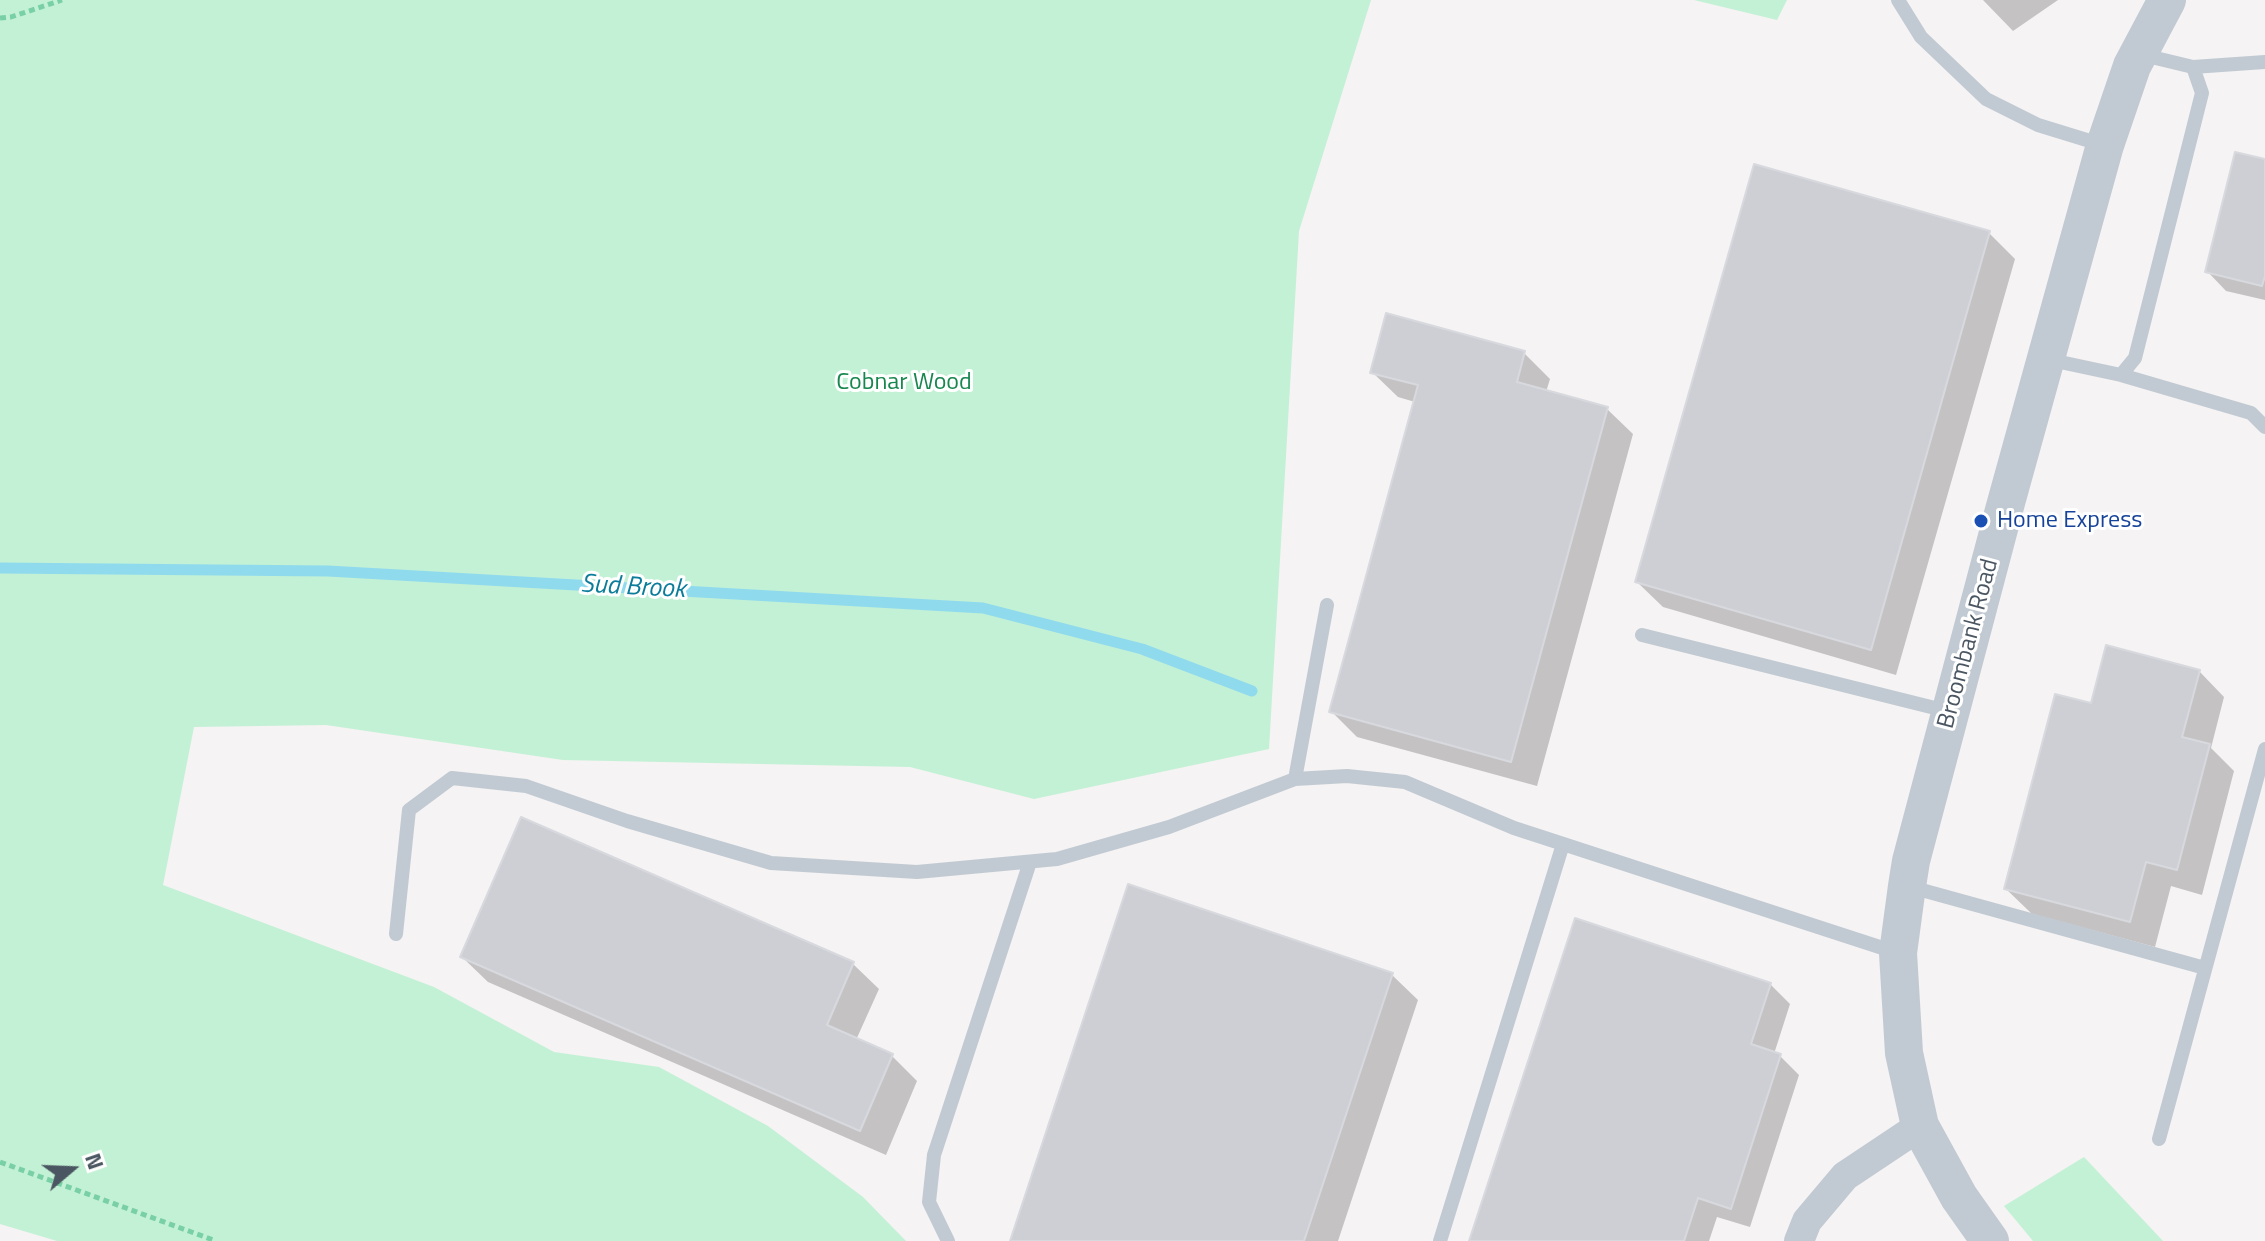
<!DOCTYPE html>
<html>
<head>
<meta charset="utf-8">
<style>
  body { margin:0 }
  #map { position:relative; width:2265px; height:1241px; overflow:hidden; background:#f5f3f3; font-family:"Titillium Web",sans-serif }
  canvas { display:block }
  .north { position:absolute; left:32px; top:1129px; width:80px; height:80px; -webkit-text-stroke:6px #fff; paint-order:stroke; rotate:71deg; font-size:22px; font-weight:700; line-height:32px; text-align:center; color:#4a5661 }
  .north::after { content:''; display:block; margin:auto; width:28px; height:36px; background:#4a5661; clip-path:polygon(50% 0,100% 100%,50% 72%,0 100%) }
</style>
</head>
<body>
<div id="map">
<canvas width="2265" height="1241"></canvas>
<div class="north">N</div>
</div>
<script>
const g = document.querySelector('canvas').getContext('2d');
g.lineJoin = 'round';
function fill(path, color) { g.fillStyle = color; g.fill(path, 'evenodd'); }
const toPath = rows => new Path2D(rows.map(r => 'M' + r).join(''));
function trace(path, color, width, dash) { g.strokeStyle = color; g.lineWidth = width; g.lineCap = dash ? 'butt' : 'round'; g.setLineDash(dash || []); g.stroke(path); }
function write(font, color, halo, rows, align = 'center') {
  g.font = font + ' "Titillium Web",sans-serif'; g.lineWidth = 6; g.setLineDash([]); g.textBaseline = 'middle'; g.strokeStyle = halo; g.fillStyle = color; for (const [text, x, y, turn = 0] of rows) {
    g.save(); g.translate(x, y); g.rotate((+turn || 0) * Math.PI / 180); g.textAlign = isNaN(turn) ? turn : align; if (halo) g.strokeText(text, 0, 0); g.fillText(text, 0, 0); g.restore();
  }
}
const green = toPath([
  [0,0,1371,0,1299,231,1269,749,1034,799,910,767,563,760,326,725,194,727,163,885,434,987,554,1052,659,1067,768,1126,863,1197,906,1241,57,1241,0,1224],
  [1694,0,1787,0,1777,20],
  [2084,1157,2163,1241,2033,1241,2004,1206]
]);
const shadow = toPath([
  [1983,0,2058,0,2013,31],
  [2265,162,2265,300,2226,291,2207,271],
  [1989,233,2015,259,1896,675,1663,607,1637,582],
  [1524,353,1550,379,1546,392,1607,409,1633,434,1537,786,1357,737,1331,711,1415,402,1398,397,1372,372],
  [2199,671,2224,697,2211,748,2234,771,2202,895,2171,886,2155,947,2032,914,2006,889,2092,706],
  [462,957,853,964,879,989,856,1040,892,1056,917,1081,886,1155,488,982],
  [1392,975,1418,1000,1338,1241,1012,1241],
  [1770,984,1790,1004,1774,1054,1780,1056,1799,1075,1750,1227,1717,1217,1709,1241,1471,1241]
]);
const stream = toPath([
  [0,568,328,571,983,608,1142,649,1252,691]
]);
const building = toPath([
  [2235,152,2265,159,2265,276,2262,286,2205,272,2235,152],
  [1754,164,1990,231,1871,650,1635,582,1754,164],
  [1386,313,1525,351,1517,382,1608,407,1511,762,1329,712,1418,385,1370,373,1386,313],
  [2106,645,2200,670,2182,737,2210,744,2177,870,2146,862,2130,922,2004,889,2055,694,2091,703,2106,645],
  [521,817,854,962,827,1025,893,1054,860,1131,460,957,521,817],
  [1128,884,1393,973,1304,1241,1010,1241,1128,884],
  [1575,918,1771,983,1751,1044,1781,1054,1731,1209,1698,1198,1684,1241,1469,1241,1575,918]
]);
const path = toPath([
  [0,18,11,17,62,0],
  [0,1162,216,1241]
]);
const service = toPath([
  [1898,0,1921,37,1986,99,2038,125,2103,145],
  [2193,67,2265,62],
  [2046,359,2121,375,2135,358,2202,93,2193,67,2139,54],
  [2121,375,2251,413,2265,427],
  [1642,635,1951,712],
  [1295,779,1327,605],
  [1907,886,2205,968],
  [396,934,409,810,452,778,526,786,627,821,771,863,917,872,1057,859,1169,827,1295,779,1347,776,1405,782,1514,828,1898,953],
  [2159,1139,2265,749],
  [948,1241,929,1202,934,1155,1030,862],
  [1440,1241,1563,844]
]);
const minor = toPath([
  [1799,1241,1807,1221,1845,1176,1920,1126]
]);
const tertiary = toPath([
  [1990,1241,1959,1197,1920,1126,1904,1053,1898,953,1907,886,1911,861,2004,510,2105,145,2132,66,2167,0]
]);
const markers = [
  [1981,521,8,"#1a4fb4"]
];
const parkNames = [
  ["Cobnar Wood",904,383]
];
const transitNames = [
  ["Home Express",1997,521]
];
const streetNames = [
  ["Broombank Road",1969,644,-75]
];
const waterNames = [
  ["Sud Brook",633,588,3]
];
fill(green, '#c3f1d5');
fill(shadow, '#0003');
trace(stream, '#90daee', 11);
fill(building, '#cdcfd5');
trace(building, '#d7d9de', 2);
trace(path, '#7ad0a6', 5, [6, 4]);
trace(service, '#c1cad2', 14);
trace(minor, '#c1cad2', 30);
trace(tertiary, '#c1cad2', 38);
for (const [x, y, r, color] of markers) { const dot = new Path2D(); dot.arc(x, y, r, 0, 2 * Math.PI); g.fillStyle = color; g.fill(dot); trace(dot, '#fff', 3); }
write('24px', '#17864f', '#fff', parkNames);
write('24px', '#164399', '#fff', transitNames, 'left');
write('24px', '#4a5661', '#fff', streetNames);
write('italic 26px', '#0c7c9b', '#fff', waterNames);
</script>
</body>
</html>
